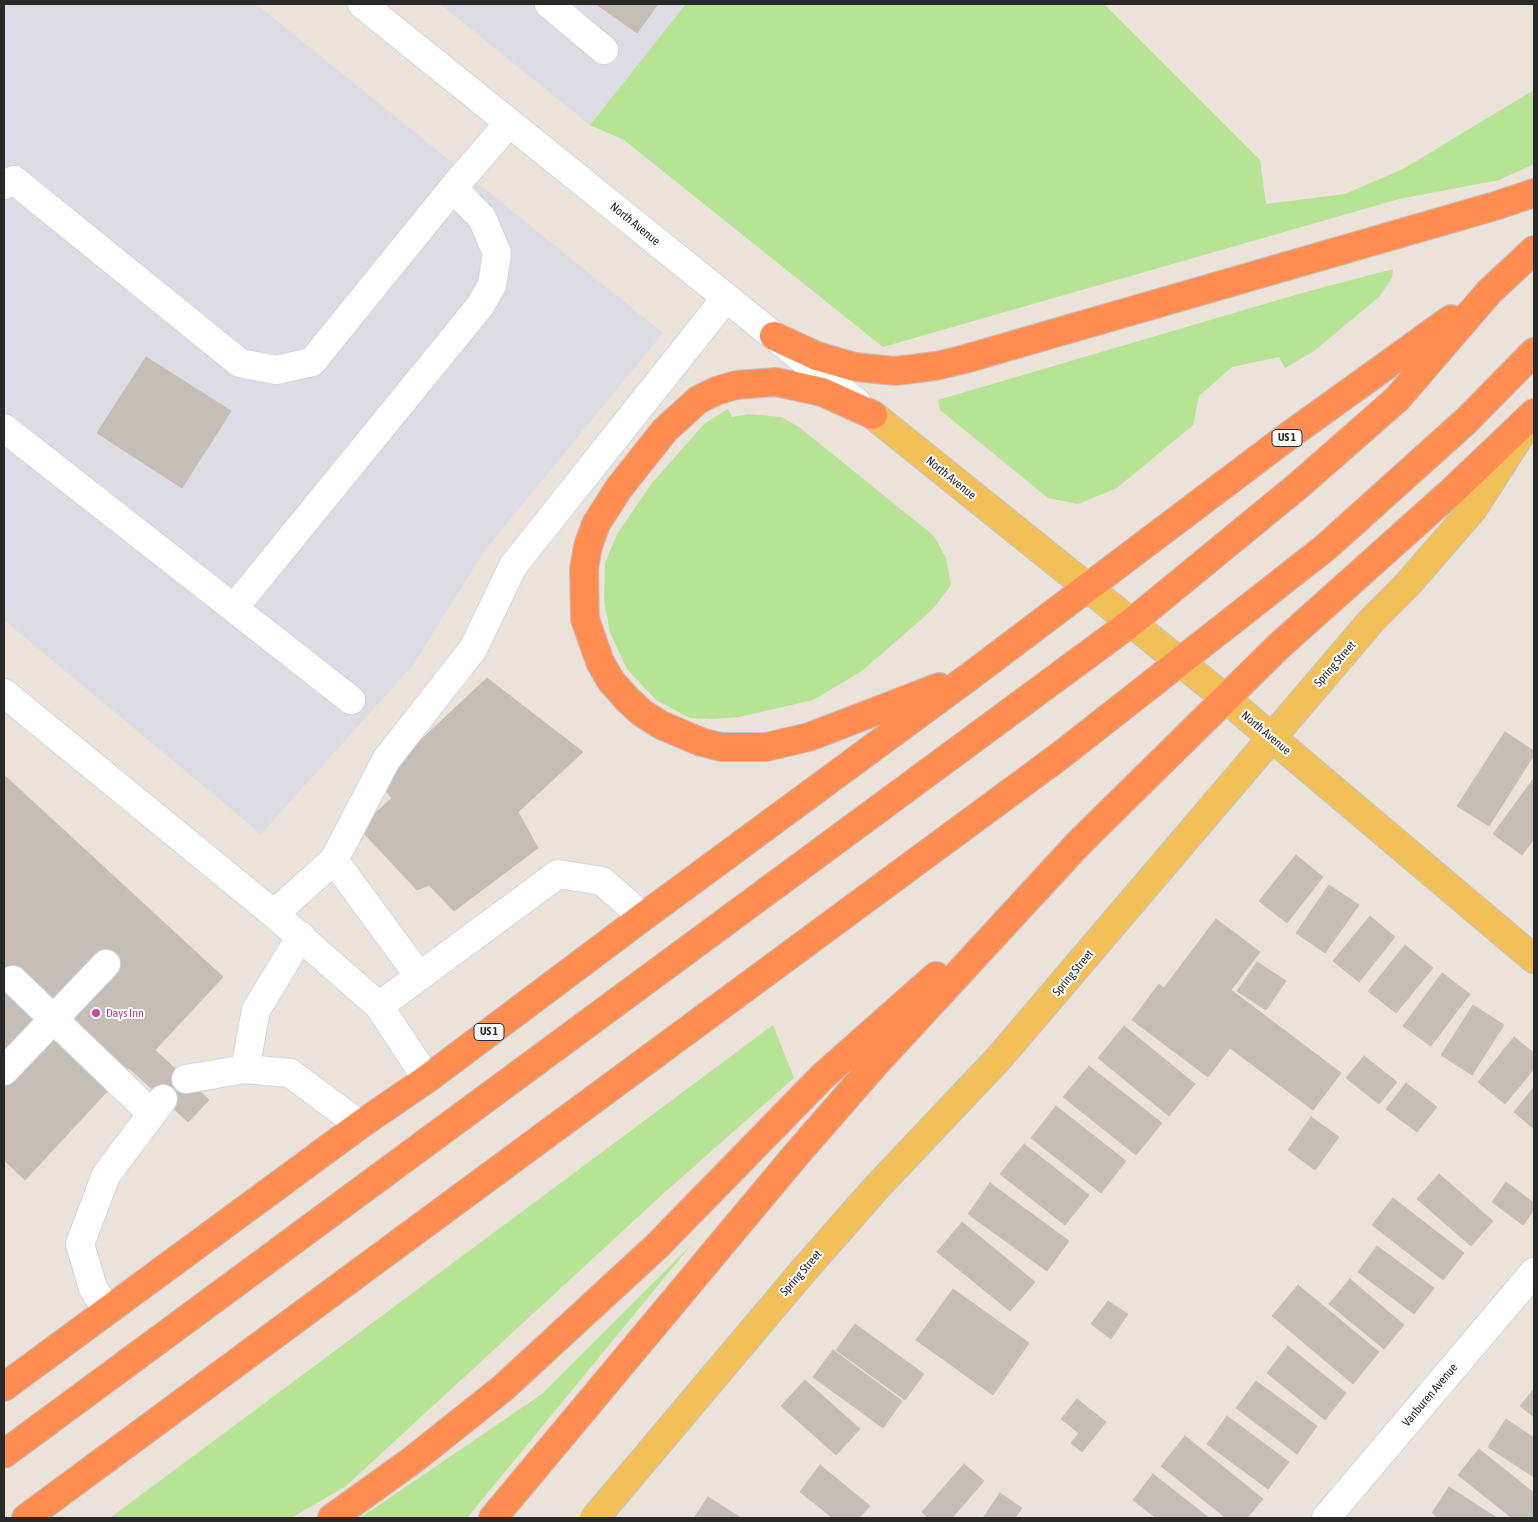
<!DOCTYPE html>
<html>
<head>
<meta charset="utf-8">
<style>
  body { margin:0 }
  #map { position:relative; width:1538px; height:1522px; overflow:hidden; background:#ebe2da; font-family:"Asap Condensed",sans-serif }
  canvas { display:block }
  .frame { position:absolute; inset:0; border:5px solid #292929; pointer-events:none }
</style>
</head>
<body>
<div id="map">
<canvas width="1538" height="1522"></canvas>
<div class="frame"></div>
</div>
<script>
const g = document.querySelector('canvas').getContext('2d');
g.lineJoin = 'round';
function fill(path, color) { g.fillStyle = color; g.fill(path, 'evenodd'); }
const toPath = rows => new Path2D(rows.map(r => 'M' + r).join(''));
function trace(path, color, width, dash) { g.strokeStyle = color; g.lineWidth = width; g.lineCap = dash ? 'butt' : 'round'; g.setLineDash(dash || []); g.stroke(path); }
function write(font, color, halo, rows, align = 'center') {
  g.font = font + ' "Asap Condensed",sans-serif'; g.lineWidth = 4; g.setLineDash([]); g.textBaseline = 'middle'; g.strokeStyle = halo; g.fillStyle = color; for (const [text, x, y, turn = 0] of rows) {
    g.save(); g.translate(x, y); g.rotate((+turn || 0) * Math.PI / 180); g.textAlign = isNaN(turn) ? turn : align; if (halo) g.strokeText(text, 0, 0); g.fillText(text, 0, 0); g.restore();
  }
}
const industrial = toPath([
  [4,4,256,4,663,333,485,550,413,665,261,834,4,620],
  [440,4,686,4,590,125]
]);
const green = toPath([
  [686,4,1104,4,1260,160,1266,204,1345,194,1403,169,1534,90,1534,164,1499,180,1399,199,883,347,624,140,590,125],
  [1393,269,1392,278,1379,297,1314,351,1285,368,1279,357,1232,367,1199,396,1193,425,1117,488,1078,504,1048,498,940,410,938,400,1302,293],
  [728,409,732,417,749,414,781,417,799,427,934,536,946,558,951,585,932,610,862,671,813,700,739,717,713,719,690,718,656,700,627,669,610,633,604,600,605,563,617,534,652,483,704,424],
  [773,1025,794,1078,665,1192,346,1486,291,1518,110,1518],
  [692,1244,467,1518,360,1518,542,1394]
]);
const building = toPath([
  [596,4,658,4,637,33,596,4],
  [146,357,231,411,182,488,97,433,146,357],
  [487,678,583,752,518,812,538,848,454,911,429,885,417,890,359,828,392,798,377,781,487,678],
  [1505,732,1534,751,1534,755,1489,826,1457,806,1505,732],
  [4,775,223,977,155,1050,209,1100,188,1122,129,1068,25,1180,4,1160,4,775],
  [1534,778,1534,839,1522,855,1493,834,1534,778],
  [1296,855,1323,877,1287,923,1259,901,1296,855],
  [1329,885,1359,905,1325,953,1296,933,1329,885],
  [1370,916,1395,937,1359,982,1333,961,1370,916],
  [1216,919,1260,952,1231,990,1341,1073,1313,1110,1230,1048,1208,1077,1132,1020,1159,984,1164,988,1216,919],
  [1405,945,1433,968,1396,1013,1368,991,1405,945],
  [1257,962,1286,981,1266,1010,1237,991,1257,962],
  [1442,973,1470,994,1431,1046,1403,1026,1442,973],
  [1473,1005,1504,1025,1472,1075,1441,1055,1473,1005],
  [1124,1026,1195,1084,1169,1116,1098,1058,1124,1026],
  [1514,1037,1534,1053,1534,1069,1505,1104,1478,1082,1514,1037],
  [1364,1056,1397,1082,1379,1104,1346,1078,1364,1056],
  [1089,1066,1162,1123,1136,1155,1063,1097,1089,1066],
  [1406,1083,1437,1107,1417,1132,1386,1109,1406,1083],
  [1534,1087,1534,1129,1514,1112,1534,1087],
  [1056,1106,1126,1161,1101,1193,1031,1138,1056,1106],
  [1311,1117,1339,1137,1315,1170,1288,1150,1311,1117],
  [1024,1144,1089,1195,1065,1225,1000,1174,1024,1144],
  [1439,1174,1493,1221,1471,1246,1417,1199,1439,1174],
  [1506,1182,1534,1203,1534,1210,1523,1225,1492,1202,1506,1182],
  [990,1183,1069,1241,1047,1271,968,1214,990,1183],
  [1393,1198,1464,1253,1443,1280,1372,1225,1393,1198],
  [962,1222,1035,1282,1010,1311,937,1252,962,1222],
  [1377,1246,1434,1288,1414,1314,1358,1272,1377,1246],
  [1350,1279,1404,1325,1384,1349,1329,1304,1350,1279],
  [1298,1285,1379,1352,1353,1384,1272,1316,1298,1285],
  [953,1289,1029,1343,993,1395,916,1340,953,1289],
  [1108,1301,1128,1314,1111,1339,1091,1324,1108,1301],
  [855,1324,924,1374,905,1400,836,1350,855,1324],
  [1288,1346,1346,1393,1325,1420,1267,1373,1288,1346],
  [833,1350,902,1401,883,1428,813,1377,833,1350],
  [805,1380,860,1429,836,1455,781,1406,805,1380],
  [1256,1381,1317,1426,1297,1454,1236,1408,1256,1381],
  [1534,1389,1534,1417,1520,1406,1534,1389],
  [1077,1399,1106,1422,1082,1452,1071,1443,1079,1433,1061,1419,1077,1399],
  [1227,1416,1289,1462,1268,1489,1207,1444,1227,1416],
  [1506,1419,1534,1438,1534,1477,1488,1447,1506,1419],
  [1185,1436,1263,1499,1247,1518,1226,1518,1161,1466,1185,1436],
  [1479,1449,1534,1493,1534,1518,1512,1518,1458,1475,1479,1449],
  [964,1464,984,1481,952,1518,928,1518,922,1512,964,1464],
  [820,1465,870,1506,859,1518,833,1518,800,1492,820,1465],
  [1153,1474,1209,1518,1156,1518,1133,1500,1153,1474],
  [1449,1487,1497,1518,1439,1518,1432,1513,1449,1487],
  [1000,1493,1022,1508,1015,1518,983,1518,1000,1493],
  [708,1497,741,1518,694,1518,708,1497]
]);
const minor = toPath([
  [362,4,857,403],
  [549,4,604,50],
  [4,185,14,180,240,363,276,370,312,362,453,188],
  [4,428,351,700],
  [234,608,480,306,492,285,497,253,482,218,453,188,509,123],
  [4,693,274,914],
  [334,860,386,760,473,649,513,566,726,298],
  [13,980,152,1114],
  [379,1006,274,914,334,860,419,976],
  [245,1069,256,1010,301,936],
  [4,1071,106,964],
  [186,1079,245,1069,290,1073,360,1125],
  [427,1079,379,1006,558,874,602,881,643,917],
  [107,1311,93,1288,80,1244,106,1175,163,1099],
  [1326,1518,1534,1272]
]);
const major = toPath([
  [873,415,1225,698,1534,959],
  [595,1518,804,1270,877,1187,999,1058,1372,620,1408,584,1473,509,1525,428]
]);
const highway = toPath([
  [774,336,817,356,855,367,895,371,936,366,965,359,1495,206,1534,193],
  [873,415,822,392,776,382,736,385,716,391,698,400,665,430,619,488,596,524,588,546,584,569,585,619,600,662,611,681,627,699,642,713,661,725,701,742,721,747,766,747,809,737,939,687],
  [4,1387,360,1125,427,1079,643,917,973,674,1287,437,1451,319],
  [4,1454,1132,622,1299,485,1397,399,1489,292,1534,250],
  [26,1518,1061,755,1326,547,1466,421,1534,352],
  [332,1518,414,1459,503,1388,657,1246,823,1076,936,976],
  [493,1518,795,1156,876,1063,1079,843,1279,646,1451,492,1534,413]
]);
const markers = [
  [96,1013,5,"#d1479c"]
];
const shields = [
  [1287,438,30],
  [489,1032,30]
];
const shieldNames = [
  ["US 1",1287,438],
  ["US 1",489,1032]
];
const streetNames = [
  ["North Avenue",635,224,39],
  ["North Avenue",951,478,39],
  ["Spring Street",1335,664,-49],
  ["North Avenue",1266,733,40],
  ["Spring Street",1073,973,-50],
  ["Spring Street",801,1273,-49],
  ["Vanburen Avenue",1430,1395,-50]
];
const hotelNames = [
  ["Days Inn",106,1013]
];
fill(industrial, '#dddbe3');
fill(green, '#b7e395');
fill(building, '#c4beb6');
trace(building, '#c6beb4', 1);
trace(minor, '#cfd5e2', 30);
trace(major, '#c3c3c3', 30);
trace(highway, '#c3c3c3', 30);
trace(minor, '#fff', 28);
trace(major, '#f2c059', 28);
trace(highway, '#ff8d51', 28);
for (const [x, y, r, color] of markers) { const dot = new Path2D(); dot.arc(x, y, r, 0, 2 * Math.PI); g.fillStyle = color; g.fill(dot); trace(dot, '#fff', 2); }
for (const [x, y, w] of shields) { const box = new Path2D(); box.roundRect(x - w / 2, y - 8.5, w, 17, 4); g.fillStyle = '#fff'; g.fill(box); trace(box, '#292929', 1); }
write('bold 11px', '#292929', null, shieldNames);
write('12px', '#292929', '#fff', streetNames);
write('12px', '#b23c85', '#fff', hotelNames, 'left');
</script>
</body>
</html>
